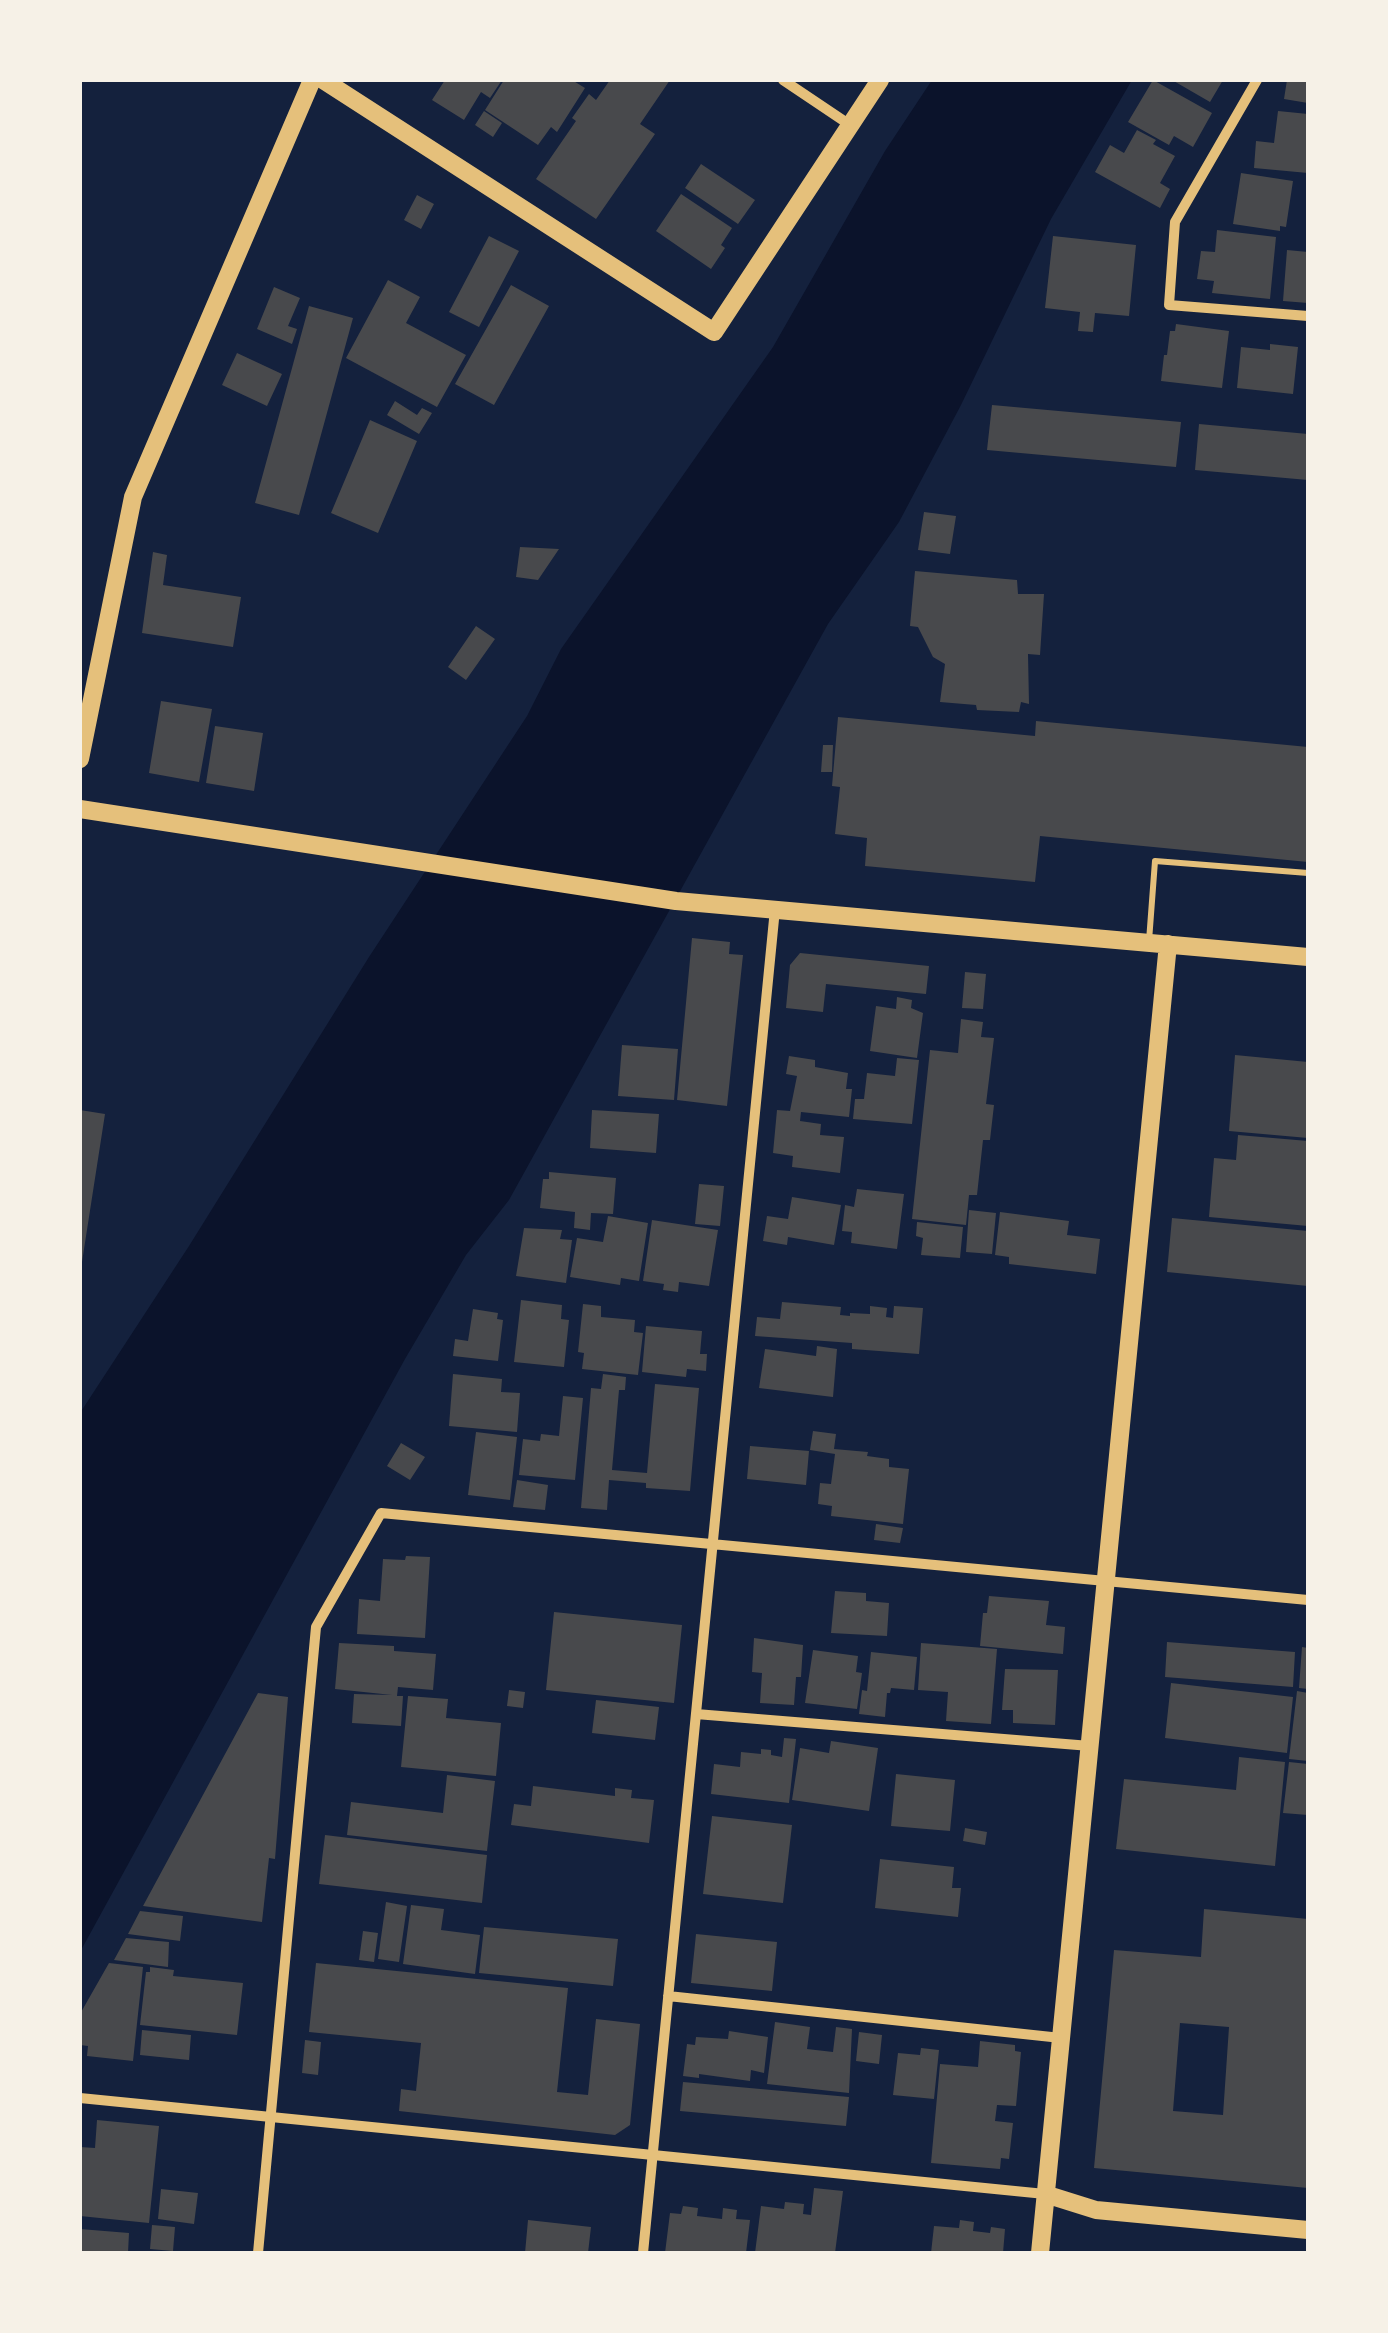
<!DOCTYPE html>
<html>
<head>
<meta charset="utf-8">
<style>
  body { margin:0 }
  #map { position:relative; width:1388px; height:2333px; overflow:hidden; background:#14213d; font-family:"Fira Sans Condensed",sans-serif }
  canvas { display:block }
  .frame { position:absolute; inset:0; border:82px solid #f6f1e7; pointer-events:none }
</style>
</head>
<body>
<div id="map">
<canvas width="1388" height="2333"></canvas>
<div class="frame"></div>
</div>
<script>
const g = document.querySelector('canvas').getContext('2d');
g.lineJoin = 'round';
function fill(path, color) { g.fillStyle = color; g.fill(path, 'evenodd'); }
const toPath = rows => new Path2D(rows.map(r => 'M' + r).join(''));
function trace(path, color, width, dash) { g.strokeStyle = color; g.lineWidth = width; g.lineCap = dash ? 'butt' : 'round'; g.setLineDash(dash || []); g.stroke(path); }
const water = toPath([
  [932,80,1132,80,1051,219,961,405,899,522,828,624,509,1200,466,1255,405,1359,80,1952,80,1413,189,1246,369,957,527,716,561,649,773,347,885,151]
]);
const building = toPath([
  [445,80,502,80,490,98,481,92,464,120,432,100],
  [504,80,572,80,585,88,557,132,551,127,538,145,485,110],
  [610,80,670,80,640,124,655,134,596,219,536,179,576,121,572,118,589,94,596,100],
  [1153,80,1212,113,1193,147,1174,136,1169,145,1128,122],
  [1172,80,1223,80,1210,102],
  [1287,80,1308,80,1308,103,1284,99],
  [484,111,502,123,493,137,475,125],
  [1278,111,1308,114,1308,173,1254,168,1256,141,1274,143],
  [1137,130,1156,140,1153,144,1175,156,1160,183,1170,189,1160,208,1095,172,1110,145,1124,153],
  [701,164,755,200,738,224,685,188],
  [1241,173,1293,181,1286,227,1280,226,1280,231,1233,224],
  [681,194,732,228,721,245,725,248,711,269,656,231],
  [417,195,434,204,421,229,404,220],
  [1217,230,1276,237,1270,299,1212,293,1214,281,1197,279,1201,251,1215,252],
  [489,236,519,251,479,327,449,312],
  [1053,236,1136,245,1129,316,1095,313,1093,332,1078,331,1080,312,1045,308],
  [1287,250,1308,252,1308,303,1283,301],
  [388,280,420,297,406,323,466,355,437,407,346,358],
  [511,285,549,306,494,405,455,384],
  [274,287,300,298,288,326,297,329,292,344,257,329],
  [309,306,353,318,299,515,255,503],
  [1176,324,1229,331,1222,388,1161,381,1164,355,1167,355,1170,331,1175,331],
  [1270,344,1298,347,1293,394,1237,388,1241,347,1270,350],
  [237,353,282,374,267,406,222,385],
  [395,401,417,415,422,408,432,413,419,434,387,415],
  [992,405,1181,422,1176,467,987,450],
  [370,420,417,441,378,533,331,513],
  [1199,424,1308,434,1308,480,1195,470],
  [924,512,956,516,950,554,918,550],
  [520,547,559,549,538,580,516,577],
  [153,552,167,555,163,585,241,597,233,647,142,633],
  [915,571,1017,580,1018,594,1044,594,1040,655,1028,654,1029,704,1021,702,1019,712,977,710,976,705,940,702,945,664,933,657,918,627,910,626],
  [476,626,495,639,466,680,448,667],
  [161,701,212,709,199,782,149,773],
  [838,717,1035,736,1036,721,1308,747,1308,862,1040,836,1035,882,865,866,867,838,835,834,840,787,832,786],
  [215,726,263,733,254,791,206,783],
  [823,745,833,745,832,772,821,772],
  [692,938,730,942,729,954,743,955,727,1106,677,1100],
  [800,953,929,966,926,994,826,984,823,1012,786,1008,790,965],
  [965,972,986,974,983,1009,962,1008],
  [897,997,912,1000,911,1008,923,1013,917,1058,870,1051,876,1006,896,1009],
  [961,1019,983,1022,981,1037,994,1038,986,1104,994,1105,990,1140,983,1140,977,1195,969,1195,966,1225,912,1219,930,1050,958,1053],
  [622,1045,678,1049,674,1100,618,1096],
  [1235,1055,1308,1062,1308,1138,1229,1131],
  [789,1056,815,1060,815,1067,848,1073,846,1089,852,1089,849,1117,801,1112,800,1121,821,1124,820,1135,844,1137,840,1173,792,1167,793,1156,773,1153,777,1110,790,1111,797,1076,786,1074],
  [897,1058,919,1060,912,1124,853,1119,855,1099,864,1099,867,1073,895,1076],
  [80,1110,105,1114,82,1262,80,1262],
  [592,1110,659,1114,656,1153,590,1148],
  [1238,1135,1308,1141,1308,1226,1209,1217,1214,1158,1236,1160],
  [549,1172,616,1178,613,1214,591,1213,590,1230,574,1228,575,1212,540,1208,543,1179,549,1179],
  [699,1184,724,1186,720,1226,695,1224],
  [857,1189,904,1194,897,1249,851,1243,852,1232,842,1231,845,1205,854,1207],
  [792,1197,841,1205,834,1245,788,1237,787,1245,763,1241,767,1216,788,1219],
  [969,1210,996,1213,992,1254,966,1252],
  [1000,1212,1069,1221,1067,1235,1100,1239,1096,1274,1009,1264,1009,1257,995,1255],
  [608,1216,648,1223,639,1281,621,1278,620,1285,570,1277,577,1238,603,1242],
  [1172,1218,1308,1231,1308,1286,1167,1272],
  [652,1220,718,1230,709,1286,679,1282,678,1292,663,1290,664,1284,643,1281],
  [917,1222,963,1227,960,1258,921,1255,923,1238,916,1236],
  [524,1228,562,1230,560,1239,572,1240,566,1283,516,1276],
  [521,1300,562,1305,561,1319,569,1320,564,1367,514,1362],
  [782,1302,841,1307,840,1315,850,1316,850,1313,870,1314,870,1306,887,1308,886,1317,893,1318,894,1306,923,1308,919,1354,852,1349,852,1343,755,1336,757,1317,780,1319],
  [583,1304,601,1306,601,1317,635,1320,634,1332,643,1333,638,1375,582,1369,584,1353,578,1352],
  [473,1309,498,1313,497,1319,503,1320,498,1361,453,1356,455,1339,468,1341],
  [646,1326,702,1331,700,1354,707,1354,706,1371,687,1369,686,1377,642,1372],
  [817,1346,837,1349,833,1397,759,1388,765,1349,816,1356],
  [453,1374,502,1379,501,1392,520,1393,517,1432,449,1426],
  [603,1374,626,1377,625,1390,619,1390,612,1470,647,1473,655,1384,699,1388,690,1491,646,1488,646,1483,609,1480,607,1510,581,1508,591,1388,601,1389],
  [563,1396,583,1398,575,1480,519,1475,523,1439,540,1441,541,1434,559,1436],
  [813,1431,836,1434,834,1449,868,1452,867,1456,889,1459,889,1467,909,1469,903,1524,831,1516,832,1506,818,1504,820,1483,831,1484,835,1454,810,1450],
  [476,1432,517,1437,510,1500,468,1495],
  [401,1443,425,1457,410,1480,387,1466],
  [750,1446,809,1451,806,1485,747,1479],
  [517,1480,548,1485,545,1510,513,1507],
  [876,1524,903,1528,900,1543,874,1540],
  [406,1556,430,1557,425,1638,357,1634,359,1599,380,1601,383,1559,405,1560],
  [835,1591,866,1593,866,1601,889,1603,887,1636,831,1633],
  [989,1596,1049,1601,1046,1625,1065,1627,1063,1654,980,1646,983,1613,987,1613],
  [554,1612,682,1625,674,1703,546,1690],
  [754,1638,803,1645,801,1677,796,1677,794,1705,760,1703,762,1673,752,1672],
  [1167,1642,1295,1652,1293,1687,1165,1677],
  [339,1643,394,1646,394,1651,436,1654,433,1690,398,1687,397,1696,403,1696,401,1726,352,1723,354,1694,392,1695,335,1689],
  [921,1643,997,1649,991,1724,946,1721,948,1692,918,1690],
  [1302,1647,1308,1648,1308,1689,1299,1688],
  [813,1650,858,1656,856,1672,862,1673,857,1709,805,1703],
  [871,1652,917,1657,914,1690,891,1688,890,1693,887,1693,885,1717,859,1714,862,1690,867,1691],
  [1005,1669,1058,1670,1055,1725,1013,1723,1013,1710,1002,1710],
  [1171,1683,1293,1697,1287,1753,1165,1738],
  [509,1690,525,1692,523,1708,507,1706],
  [1297,1691,1308,1693,1308,1761,1289,1759],
  [258,1693,288,1697,275,1859,269,1858,262,1922,143,1906],
  [408,1696,448,1699,446,1718,501,1723,496,1776,401,1767],
  [596,1700,659,1707,655,1740,592,1733],
  [784,1738,796,1739,789,1803,711,1794,714,1764,740,1767,741,1752,761,1754,761,1749,771,1750,771,1755,782,1757],
  [831,1741,878,1748,869,1811,792,1800,800,1748,829,1753],
  [1239,1757,1285,1762,1275,1866,1116,1849,1124,1779,1236,1790],
  [1289,1762,1308,1764,1308,1815,1283,1813],
  [896,1774,955,1780,950,1831,891,1826],
  [447,1775,495,1781,487,1851,347,1835,351,1802,443,1813],
  [533,1786,615,1796,615,1788,632,1790,631,1798,654,1800,649,1843,511,1825,514,1804,531,1806],
  [712,1816,792,1825,783,1903,703,1894],
  [965,1828,987,1832,985,1845,963,1841],
  [325,1835,487,1855,482,1903,319,1884],
  [880,1859,954,1867,952,1888,961,1888,958,1917,875,1908],
  [386,1902,407,1906,399,1962,378,1959],
  [411,1905,444,1909,441,1930,480,1935,475,1974,403,1964],
  [1204,1909,1308,1919,1308,2188,1094,2168,1114,1950,1201,1957],
  [1180,2023,1229,2027,1223,2115,1173,2111],
  [140,1911,183,1916,180,1941,128,1934],
  [484,1927,618,1939,613,1986,479,1973],
  [363,1931,378,1933,374,1962,359,1960],
  [696,1934,777,1942,772,1991,691,1983],
  [126,1938,169,1942,168,1967,114,1960],
  [109,1963,143,1967,133,2061,87,2056,88,2046,80,2045,80,2014],
  [316,1963,568,1988,557,2092,588,2095,596,2019,640,2024,630,2125,615,2135,399,2111,401,2089,416,2091,421,2043,309,2032],
  [150,1967,174,1970,173,1976,243,1983,237,2035,140,2025,146,1972,150,1972],
  [775,2022,810,2027,807,2049,833,2052,836,2027,852,2029,849,2093,767,2084],
  [142,2030,191,2035,189,2060,140,2055],
  [729,2031,768,2037,764,2073,751,2070,750,2081,699,2074,699,2078,683,2076,687,2044,695,2045,696,2037,728,2039],
  [859,2032,882,2035,879,2064,856,2061],
  [305,2040,321,2042,318,2075,302,2073],
  [980,2041,1015,2045,1015,2051,1021,2052,1016,2106,997,2105,995,2121,1013,2123,1009,2159,1001,2158,1000,2169,931,2163,940,2064,978,2067],
  [921,2048,939,2050,934,2099,893,2095,898,2053,920,2055],
  [683,2082,849,2097,846,2126,680,2111],
  [97,2120,159,2126,149,2223,80,2216,80,2147,95,2148],
  [814,2188,843,2191,835,2253,755,2253,761,2206,784,2209,785,2202,804,2204,803,2214,811,2215],
  [161,2189,198,2193,194,2224,158,2219],
  [683,2206,698,2208,697,2216,722,2219,723,2208,737,2210,736,2219,750,2220,746,2253,665,2253,670,2213,681,2214],
  [528,2220,591,2227,588,2253,525,2253],
  [960,2220,974,2222,973,2231,990,2233,991,2227,1005,2229,1003,2253,931,2253,934,2226,959,2228],
  [152,2225,175,2227,173,2251,150,2249],
  [80,2229,129,2233,128,2253,80,2253]
]);
const service = toPath([
  [1149,941,1155,861,1308,873]
]);
const minor = toPath([
  [783,80,850,125],
  [1257,80,1175,222,1169,305,1308,316],
  [696,1714,1090,1746],
  [668,1996,1061,2038],
  [80,2098,1045,2194],
  [258,2253,316,1627,381,1513,1308,1600],
  [643,2253,775,909]
]);
const tertiary = toPath([
  [323,80,714,332,880,80],
  [80,759,133,497,312,80],
  [80,809,676,901,1308,957],
  [1045,2194,1096,2210,1308,2230],
  [1040,2253,1168,944]
]);
fill(water, '#0b132b');
fill(building, '#48494c');
trace(service, '#e5c07b', 6);
trace(minor, '#e5c07b', 10);
trace(tertiary, '#e5c07b', 18);
</script>
</body>
</html>
